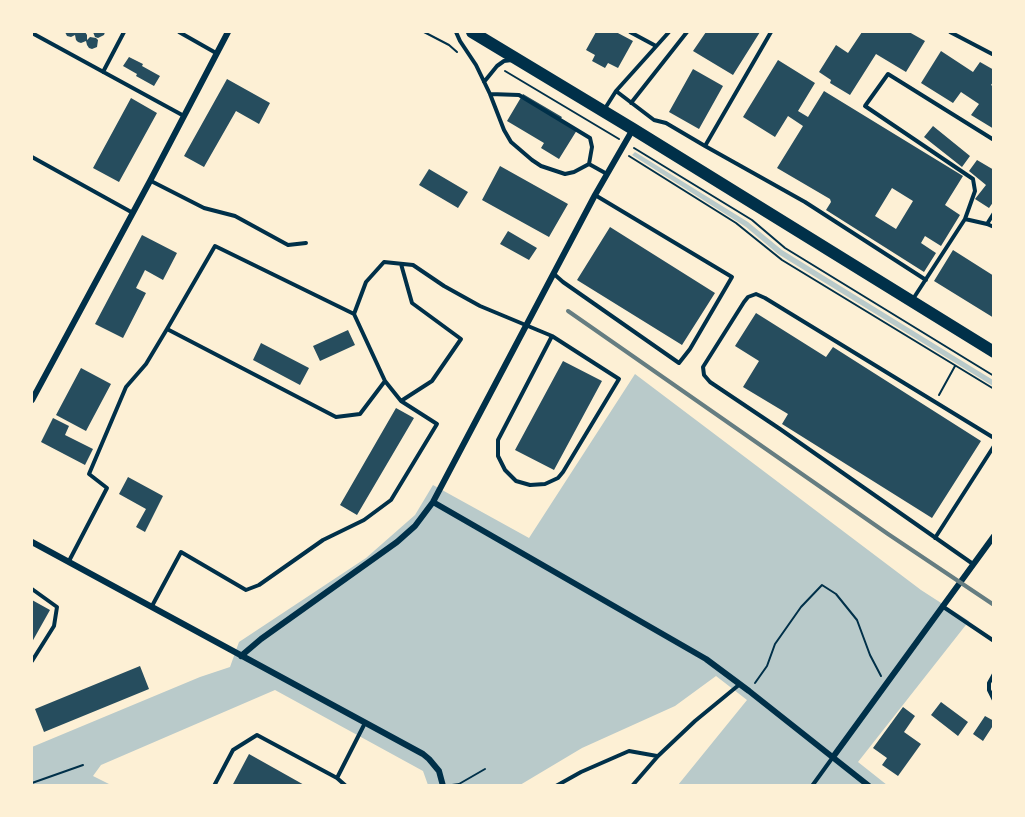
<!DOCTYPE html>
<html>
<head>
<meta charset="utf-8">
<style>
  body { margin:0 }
  #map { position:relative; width:1025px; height:817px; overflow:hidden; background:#fdf0d5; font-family:"PT Sans",sans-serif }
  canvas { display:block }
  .frame { position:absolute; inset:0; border:33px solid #fdf0d5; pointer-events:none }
</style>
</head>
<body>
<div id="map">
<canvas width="1025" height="817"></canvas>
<div class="frame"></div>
</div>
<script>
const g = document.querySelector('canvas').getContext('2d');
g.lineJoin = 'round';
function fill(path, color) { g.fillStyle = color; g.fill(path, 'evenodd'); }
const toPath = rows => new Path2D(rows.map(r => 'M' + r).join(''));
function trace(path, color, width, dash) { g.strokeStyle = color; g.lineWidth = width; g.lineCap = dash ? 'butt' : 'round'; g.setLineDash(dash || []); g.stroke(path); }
const green = toPath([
  [635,152,748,222,782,250,993,380,993,386,778,254,746,227,632,155],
  [635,374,921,590,969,621,858,762,887,785,678,785,747,700,716,676,675,706,582,748,520,785,428,785,423,771,275,690,101,765,93,776,111,785,32,786,32,747,200,677,230,667,239,642,366,558,415,515,433,485,529,538]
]);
const building = toPath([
  [65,32,77,32,76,33,79,32,85,32,87,35,87,40,90,37,96,38,98,40,97,47,92,49,89,48,87,45,86,41,81,43,78,42,76,40,75,35,71,37,67,36],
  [93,32,105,32,104,35,98,38,95,37],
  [596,32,616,32,633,41,618,68,608,63,605,68,592,61,595,55,586,50],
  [706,32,760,32,733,75,693,51],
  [862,32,909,32,925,41,906,72,876,54,850,95,830,83,831,80,819,72,836,45,848,53],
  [941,51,973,72,980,62,994,70,994,81,991,85,994,87,994,129,971,115,979,104,961,92,953,103,921,83],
  [129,57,143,64,142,66,160,76,154,86,136,76,137,74,123,66],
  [778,60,815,83,798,111,808,117,824,91,963,176,945,205,960,215,941,246,925,236,921,243,936,253,924,272,826,210,831,202,830,199,777,168,803,126,788,116,775,137,743,117],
  [892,188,913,201,896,229,875,216],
  [693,69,723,86,699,129,669,112],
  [227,79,270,103,259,124,236,111,204,167,184,156],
  [523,94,562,117,560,120,577,130,559,159,541,148,544,143,507,121],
  [131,98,157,113,119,182,93,168],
  [933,126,970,156,962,167,924,137],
  [977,160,994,170,994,201,989,208,975,199,986,185,969,171],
  [500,166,568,204,549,237,482,200],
  [429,169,468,192,458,208,419,185],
  [610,227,715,293,682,345,577,280],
  [508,231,537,248,529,260,500,244],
  [142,235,177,253,163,280,145,270,136,288,146,293,123,338,95,324],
  [953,250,994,276,994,318,934,281],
  [756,313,826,357,833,347,981,441,932,518,782,424,788,414,743,387,759,361,735,346],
  [348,330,355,345,320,361,313,346],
  [261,343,309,368,300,385,253,360],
  [563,361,602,381,554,470,515,450],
  [81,368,111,384,86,431,56,415],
  [396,408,414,418,357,515,340,505],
  [53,418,69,426,65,435,93,449,85,465,41,442],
  [128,477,163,496,145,532,136,527,146,509,119,494],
  [32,600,50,610,32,642],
  [140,666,149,689,44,732,35,709],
  [941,702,968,722,958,736,931,715],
  [903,707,915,716,904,732,921,744,898,776,882,765,887,758,873,748],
  [985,716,994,721,994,724,983,741,973,734],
  [249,754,306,786,232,786]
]);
const path = toPath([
  [424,32,449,45,457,52],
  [505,71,619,139],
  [634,148,752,220,785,248,994,376],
  [629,156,736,223,782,260,994,389],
  [939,395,955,366],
  [755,683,767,666,775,644,801,607,822,585,836,594,857,620,870,655,881,676],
  [32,783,83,765],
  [452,785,459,784,485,769]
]);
const service = toPath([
  [179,32,216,53],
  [456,32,460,41,476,65,490,94,519,95,590,138,592,147,589,164,607,174],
  [630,32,656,46],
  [950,32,994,55],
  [32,33,184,116],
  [103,72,124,32],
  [484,82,497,66,504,61,512,60],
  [616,91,654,120,666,123,705,146,805,202,926,280],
  [490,94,504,130,511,142,532,160,541,166,565,174,574,172,589,164],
  [631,103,687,32],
  [604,110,616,91,669,32],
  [705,146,771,32],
  [32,157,133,213],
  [151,181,204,208,235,216,288,245,306,243],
  [965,219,975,191,973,179,865,106,888,74,994,140],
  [987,224,994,213],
  [554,274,563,282,679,363,690,349,732,277,595,195],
  [913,299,965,219,987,224,994,227],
  [354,314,366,282,384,262,413,265,444,286,480,306,552,336,619,379,563,472,558,478,545,484,530,485,516,481,505,470,498,456,498,440,552,336],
  [167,329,215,246,354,314,385,381],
  [935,538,994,446],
  [69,561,107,488,89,474,126,387,146,364,167,329,336,417,360,414,385,381,401,401,432,381,461,339,412,303,401,264],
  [973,564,780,429,710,382,704,375,703,367,744,302,748,297,756,294,765,298,994,438],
  [32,589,57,607,54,626,32,661],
  [152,606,181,552,246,590,259,585,323,540,364,520,391,500,437,424,401,401],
  [942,606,994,641],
  [994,674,989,683,989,690,994,700],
  [337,778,365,723],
  [214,786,233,750,257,735,337,778,346,786],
  [556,786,581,772,629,751,657,756],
  [632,786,658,756,695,721,740,684],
  [812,786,833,757]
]);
const minor = toPath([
  [32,400,150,181,228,32],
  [433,502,706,659,749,691,869,786],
  [32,542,423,754,429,759,439,771,443,786],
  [241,656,261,639,397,542,415,526,433,502,595,195,633,129],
  [833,757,994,536]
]);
const primary = toPath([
  [472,32,633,129,994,352]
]);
const rail = toPath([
  [568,311,888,534,994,605]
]);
fill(green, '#b9caca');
fill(building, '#264d5e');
trace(path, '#003049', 2);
trace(service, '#003049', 4);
trace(minor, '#003049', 6);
trace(primary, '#003049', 12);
trace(rail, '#657d81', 4);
</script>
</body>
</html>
